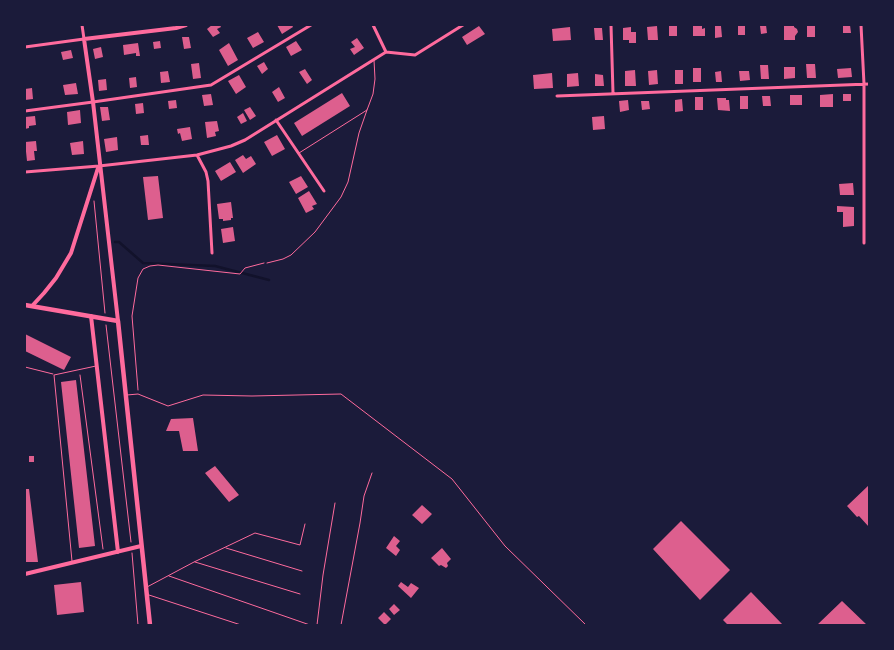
<!DOCTYPE html>
<html>
<head>
<meta charset="utf-8">
<style>
  body { margin:0 }
  #map { position:relative; width:894px; height:650px; overflow:hidden; background:#1b1b3a; font-family:Manrope,sans-serif }
  canvas { display:block }
  .frame { position:absolute; inset:0; border:26px solid #1b1b3a; pointer-events:none }
</style>
</head>
<body>
<div id="map">
<canvas width="894" height="650"></canvas>
<div class="frame"></div>
</div>
<script>
const g = document.querySelector('canvas').getContext('2d');
g.lineJoin = 'round';
const toPath = rows => new Path2D(rows.map(r => 'M' + r).join(''));
function trace(path, color, width, dash) { g.strokeStyle = color; g.lineWidth = width; g.lineCap = dash ? 'butt' : 'round'; g.setLineDash(dash || []); g.stroke(path); }
function fill(path, color) { g.fillStyle = color; g.fill(path, 'evenodd'); }
const stream = toPath([
  [115,242,119,242,143,263,215,266,269,280]
]);
const building = toPath([
  [212,25,220,25,221,27,217,29,220,33,213,37,207,29],
  [277,25,292,25,293,27,282,34],
  [693,25,702,25,702,29,705,28,705,36,693,36],
  [745,25,745,35,738,35,738,26],
  [766,25,767,33,761,34,760,26],
  [784,25,794,25,794,27,797,29,798,32,795,36,795,40,784,40],
  [807,25,815,25,815,37,807,37],
  [843,25,850,25,851,33,843,33],
  [479,26,485,34,467,45,462,37],
  [657,26,658,40,648,40,647,27],
  [669,26,677,26,677,36,669,36],
  [715,26,721,26,722,37,715,38],
  [570,27,571,40,553,41,552,29],
  [631,27,631,32,636,32,636,43,629,43,629,40,623,40,623,28],
  [594,28,602,28,603,40,595,40],
  [258,32,264,42,253,48,247,38],
  [182,37,189,37,191,48,184,49],
  [357,38,364,48,354,55,350,49,355,47,351,42],
  [160,41,161,48,154,49,153,42],
  [296,41,302,50,291,56,286,47],
  [138,43,140,56,136,56,136,53,124,55,123,45],
  [229,43,238,60,228,66,219,50],
  [101,47,103,57,95,59,93,49],
  [71,50,73,58,63,60,61,52],
  [264,62,268,69,262,74,257,66],
  [199,63,201,78,193,79,191,64],
  [806,64,815,64,816,78,807,78],
  [760,65,768,65,769,79,761,79],
  [784,67,795,67,795,78,784,79],
  [693,68,701,68,701,82,693,82],
  [851,68,852,77,838,78,837,69],
  [305,69,312,80,307,84,299,72],
  [635,70,636,86,625,86,625,71],
  [657,70,658,84,649,85,648,71],
  [675,70,683,70,683,84,675,84],
  [168,71,170,82,161,83,160,72],
  [721,71,722,82,716,82,715,72],
  [739,71,749,71,750,80,740,81],
  [552,73,553,88,534,89,533,75],
  [578,73,579,86,567,87,567,74],
  [595,74,603,75,604,86,595,86],
  [239,75,246,87,236,94,228,81],
  [136,77,137,87,130,88,129,78],
  [106,79,107,90,99,91,98,80],
  [76,83,78,94,65,95,63,85],
  [279,87,285,98,278,102,272,92],
  [32,88,33,99,25,100,25,89],
  [342,93,350,106,302,136,294,123],
  [211,94,213,105,204,106,202,95],
  [833,94,833,107,820,107,820,95],
  [843,94,851,94,851,101,843,101],
  [790,95,802,95,802,105,790,105],
  [740,96,748,96,748,109,740,109],
  [762,96,770,96,771,106,763,106],
  [695,97,703,97,703,110,695,110],
  [717,98,726,98,726,100,729,100,730,111,718,110],
  [682,99,683,111,675,112,675,100],
  [176,100,177,108,169,109,168,101],
  [628,100,629,110,620,112,619,101],
  [641,101,649,101,650,109,642,110],
  [143,103,144,113,136,114,135,104],
  [100,107,108,107,110,120,102,121],
  [250,107,256,116,250,120,244,110],
  [80,110,81,123,68,125,67,112],
  [243,113,247,121,241,124,237,117],
  [35,116,36,125,29,126,29,128,25,129,25,117],
  [604,116,605,129,593,130,592,117],
  [217,121,219,131,215,132,216,136,207,138,205,122],
  [190,127,192,139,182,141,180,133,178,134,177,129],
  [148,135,149,145,141,145,140,136],
  [277,135,285,149,272,156,264,142],
  [117,137,118,150,106,152,104,139],
  [36,141,37,151,34,151,35,160,27,161,25,142],
  [83,141,84,154,72,155,70,143],
  [243,155,246,159,251,156,256,164,243,173,235,160],
  [230,162,236,172,221,181,215,171],
  [158,176,163,218,148,220,143,177],
  [301,176,308,187,296,194,289,182],
  [853,183,854,195,840,195,839,184],
  [309,191,317,204,312,206,314,209,306,213,298,198],
  [231,202,233,218,231,218,231,220,223,221,223,219,219,219,217,204],
  [837,206,854,207,854,226,843,227,843,212,837,212],
  [233,227,235,241,223,243,221,229],
  [25,334,71,357,64,370,25,351],
  [76,380,95,546,79,548,61,382],
  [193,418,198,451,183,451,179,431,166,431,171,419],
  [29,456,34,456,34,462,29,462],
  [215,466,239,495,229,502,205,473],
  [869,485,869,527,859,516,857,517,847,506],
  [25,489,29,489,38,562,25,562],
  [422,505,432,514,422,524,412,515],
  [681,521,730,570,700,600,653,549],
  [394,536,400,541,396,546,400,550,396,556,386,548],
  [442,548,451,559,447,563,448,566,446,568,441,565,439,566,431,558],
  [81,582,84,612,57,615,54,585],
  [401,582,408,587,411,583,419,588,411,598,398,586],
  [751,592,783,625,728,625,723,620],
  [842,601,867,625,817,625],
  [394,604,400,610,394,615,389,609],
  [384,612,391,619,385,625,378,618]
]);
const path = toPath([
  [94,201,105,313],
  [106,325,131,542],
  [80,375,103,549],
  [138,390,132,316,138,278,143,269,150,266,158,265,240,274,245,268,264,263],
  [132,553,138,625]
]);
const service = toPath([
  [299,153,367,110,373,94,375,79,374,60],
  [267,263,283,259,291,255,315,232,341,197,348,182,359,133,367,110],
  [25,367,53,374],
  [127,395,138,394,168,406,203,395,252,396,341,394,452,479,505,546,586,625],
  [226,548,302,571],
  [72,561,54,375,96,366],
  [195,562,300,594],
  [169,576,310,625],
  [147,587,194,562,255,533,300,545,305,524],
  [149,595,241,625],
  [317,625,323,575,335,503],
  [341,625,360,523,364,496,372,473]
]);
const minor = toPath([
  [373,25,386,52],
  [611,25,613,93],
  [861,25,864,84,864,243],
  [25,47,84,39,82,25],
  [557,96,869,84],
  [25,111,93,102,211,85,311,25],
  [276,120,324,191],
  [197,155,206,172,208,181,212,253],
  [25,172,99,166,197,155,231,146,245,140,386,52,415,55,463,25]
]);
const tertiary = toPath([
  [32,306,44,293,56,278,71,253,98,168],
  [91,316,118,552],
  [118,321,93,102,84,39,176,28,186,25],
  [25,574,141,546]
]);
const secondary = toPath([
  [25,305,118,321,150,625]
]);
trace(stream, '#12122b', 2.5);
fill(building, '#dd5f8e');
trace(path, '#ff6b9d', 1);
trace(service, '#ff6b9d', 1);
trace(minor, '#ff6b9d', 3);
trace(tertiary, '#ff6b9d', 4);
trace(secondary, '#ff6b9d', 4.5);
</script>
</body>
</html>
